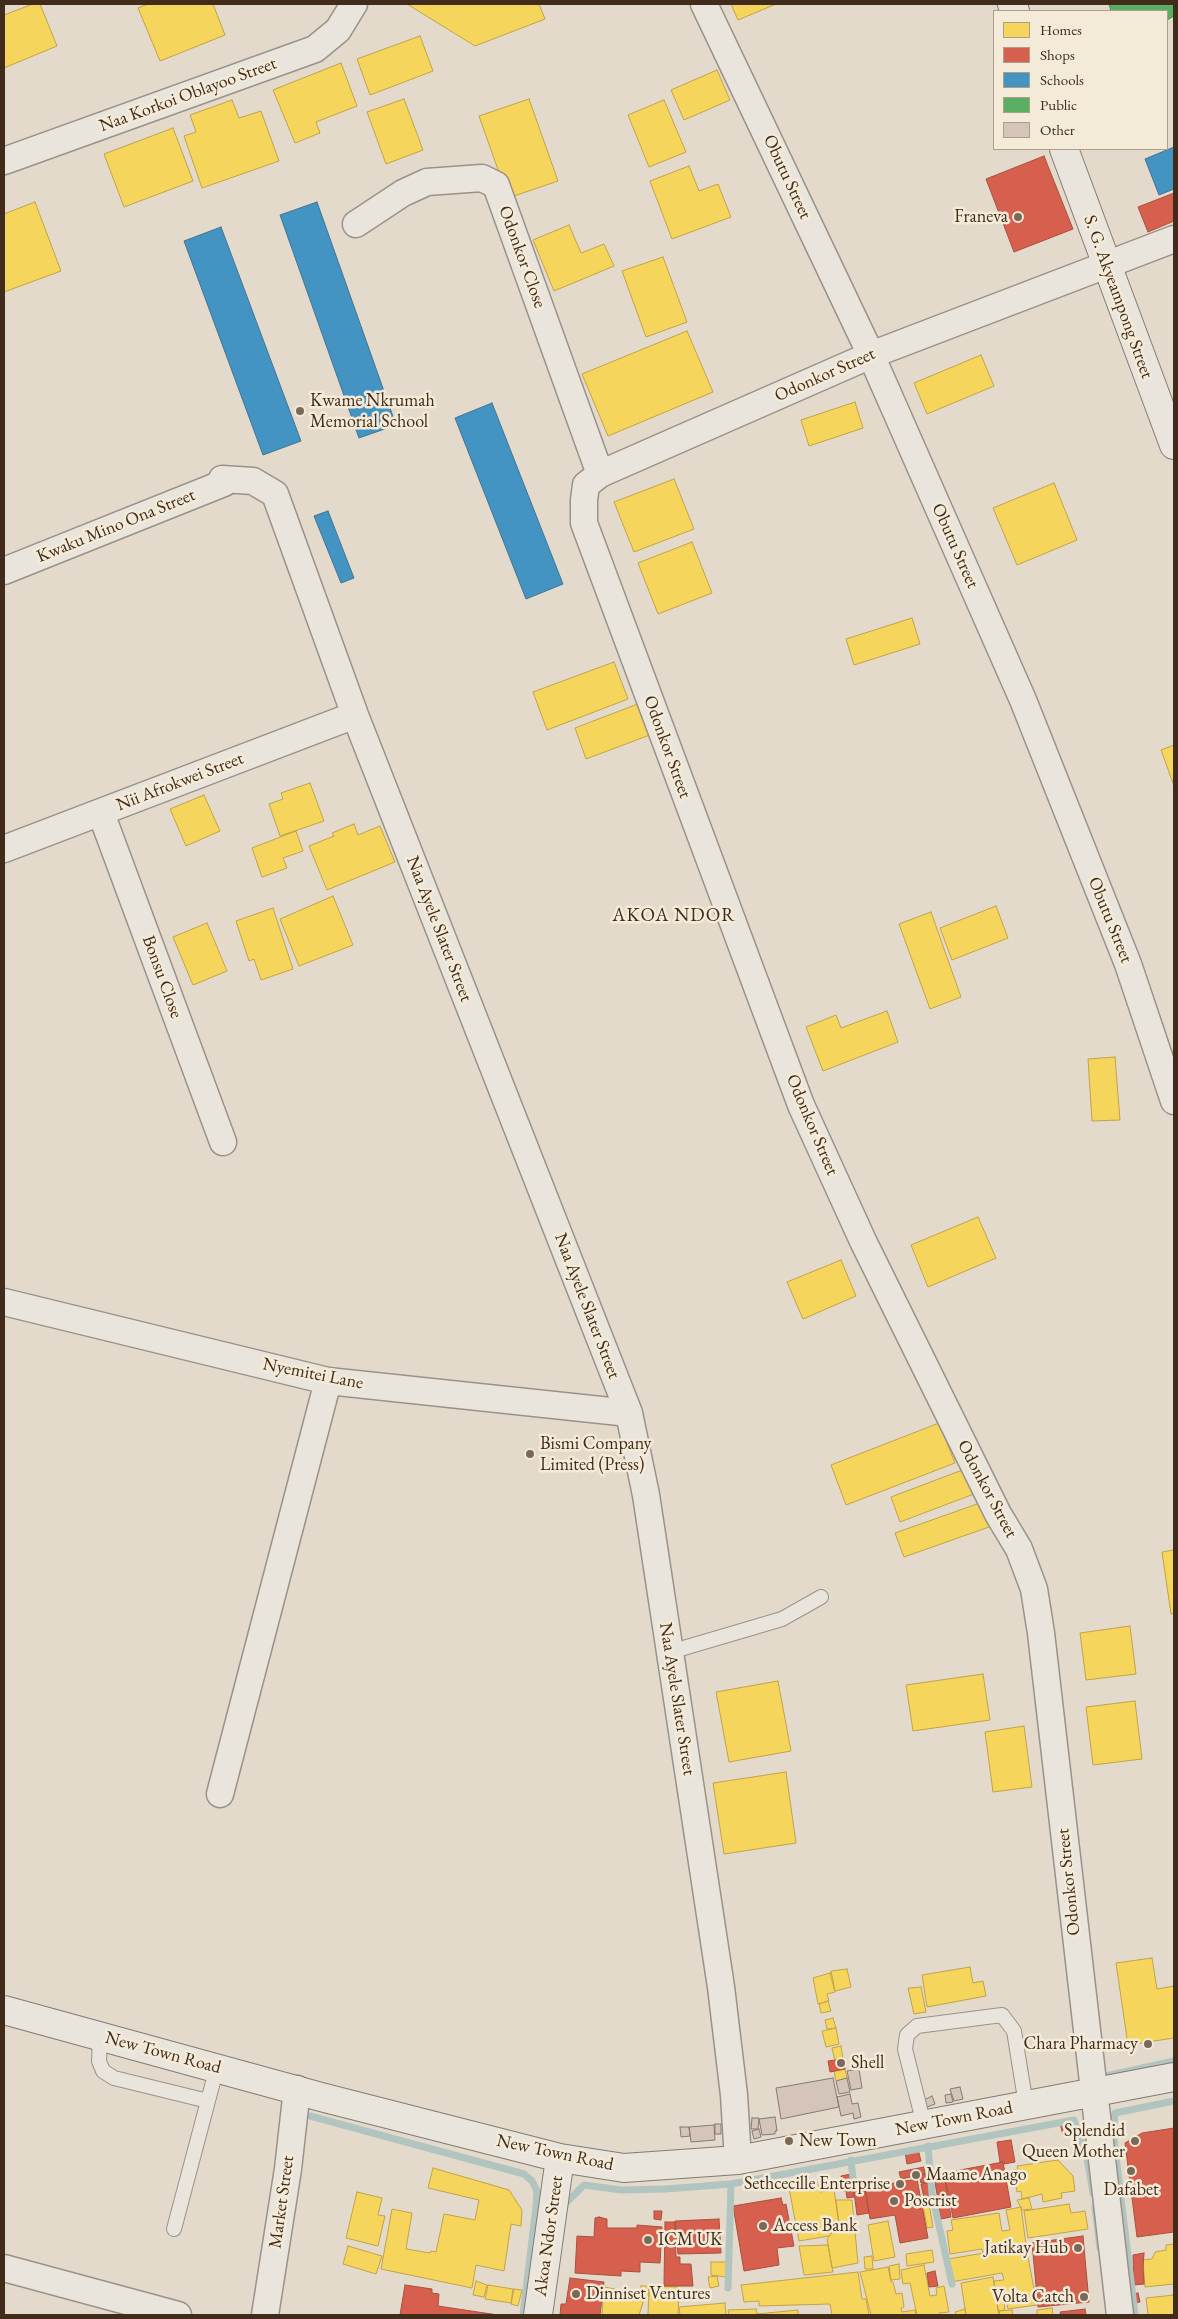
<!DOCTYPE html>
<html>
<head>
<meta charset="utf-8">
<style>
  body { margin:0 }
  #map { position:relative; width:1178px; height:2319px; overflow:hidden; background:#e3dacb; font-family:"EB Garamond",serif }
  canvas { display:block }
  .frame { position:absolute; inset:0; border:5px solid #412c1c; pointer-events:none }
  .legend { position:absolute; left:993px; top:10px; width:175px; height:140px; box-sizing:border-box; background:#f3ead7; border:1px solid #ac9e8c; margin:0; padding:6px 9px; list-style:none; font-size:15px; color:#412c1c }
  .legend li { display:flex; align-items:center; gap:10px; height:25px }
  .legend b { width:25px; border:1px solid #ac9e8c }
</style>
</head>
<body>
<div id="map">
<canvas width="1178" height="2319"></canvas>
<div class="frame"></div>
<ul class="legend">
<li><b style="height:14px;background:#f6d55c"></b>Homes</li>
<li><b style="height:14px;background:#d6604d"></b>Shops</li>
<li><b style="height:14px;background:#4393c3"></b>Schools</li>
<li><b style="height:14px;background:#5aae61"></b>Public</li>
<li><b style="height:14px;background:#d4c4ba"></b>Other</li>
</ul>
</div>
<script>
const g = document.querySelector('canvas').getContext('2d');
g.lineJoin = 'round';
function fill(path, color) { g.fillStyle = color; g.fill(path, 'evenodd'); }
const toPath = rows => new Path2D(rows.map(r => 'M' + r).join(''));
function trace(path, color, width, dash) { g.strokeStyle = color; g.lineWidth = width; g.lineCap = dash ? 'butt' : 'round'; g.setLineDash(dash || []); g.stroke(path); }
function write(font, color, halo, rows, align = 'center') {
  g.font = font + ' "EB Garamond",serif'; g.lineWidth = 5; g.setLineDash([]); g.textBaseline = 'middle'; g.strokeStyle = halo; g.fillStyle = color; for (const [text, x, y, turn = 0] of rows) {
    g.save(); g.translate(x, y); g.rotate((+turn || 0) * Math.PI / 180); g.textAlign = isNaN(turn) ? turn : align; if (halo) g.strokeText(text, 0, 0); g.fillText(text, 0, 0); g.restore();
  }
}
const homes = toPath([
  [33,4,40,4,57,46,4,68,4,15,33,4],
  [148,4,213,4,225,35,160,61,138,8,148,4],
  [407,4,539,4,545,19,475,46,407,4],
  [731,4,776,4,738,20,731,4],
  [420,36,433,71,370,95,357,59,420,36],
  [341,63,357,106,316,122,320,133,295,143,273,90,341,63],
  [717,70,730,100,684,120,671,90,717,70],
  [404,99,423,150,386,164,367,112,404,99],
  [529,99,558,181,508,198,479,116,529,99],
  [232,100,239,118,261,111,279,161,202,188,184,136,196,132,190,115,232,100],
  [664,100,686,152,649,167,628,115,664,100],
  [173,128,193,181,124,207,104,154,173,128],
  [689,166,699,191,718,184,731,217,672,239,650,181,689,166],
  [35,202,61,271,4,292,4,214,35,202],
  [569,225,581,253,604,244,614,266,554,291,533,240,569,225],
  [663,257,687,322,646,337,622,271,663,257],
  [687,331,713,392,608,436,582,374,687,331],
  [981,355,994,386,927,414,914,383,981,355],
  [855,402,863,428,809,446,801,420,855,402],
  [674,479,694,529,634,552,614,502,674,479],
  [1054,483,1077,540,1017,565,993,508,1054,483],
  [692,542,712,593,658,614,638,563,692,542],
  [912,618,920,644,854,665,846,639,912,618],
  [614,662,628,699,547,730,533,692,614,662],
  [643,702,655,733,586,759,575,728,643,702],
  [1174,745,1174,786,1161,750,1174,745],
  [310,783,324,821,280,836,269,804,283,799,281,793,310,783],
  [204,795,220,831,186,846,170,809,204,795],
  [354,824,358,835,380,826,395,862,327,890,309,846,334,836,332,833,354,824],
  [296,831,303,851,283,858,287,868,262,877,252,848,296,831],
  [333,896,353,945,299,966,280,919,333,896],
  [996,906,1008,938,952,960,940,928,996,906],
  [273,908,293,969,261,980,254,959,249,961,236,921,273,908],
  [931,912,961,997,930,1009,899,924,931,912],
  [207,923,227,971,193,985,173,937,207,923],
  [887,1011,898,1042,823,1071,806,1027,836,1015,841,1028,887,1011],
  [1115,1057,1120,1120,1092,1121,1088,1059,1115,1057],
  [978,1217,996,1258,928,1287,911,1245,978,1217],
  [841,1260,856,1296,803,1319,787,1282,841,1260],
  [939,1423,955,1463,846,1505,831,1465,939,1423],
  [965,1469,974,1494,900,1522,891,1497,965,1469],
  [980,1503,989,1527,904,1557,895,1533,980,1503],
  [1174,1550,1174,1613,1171,1614,1162,1552,1174,1550],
  [1130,1626,1136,1674,1086,1680,1080,1633,1130,1626],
  [983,1674,990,1720,913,1731,906,1685,983,1674],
  [778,1681,791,1751,729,1762,716,1692,778,1681],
  [1135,1701,1142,1759,1093,1765,1086,1707,1135,1701],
  [1024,1726,1032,1787,993,1792,985,1732,1024,1726],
  [786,1772,796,1843,724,1854,713,1783,786,1772],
  [1152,1958,1157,1989,1174,1986,1174,2038,1128,2045,1116,1963,1152,1958],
  [970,1967,973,1983,983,1981,986,1996,927,2007,922,1975,970,1967],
  [847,1969,851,1987,835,1991,831,1971,847,1969],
  [830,1973,835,1992,827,1994,829,2001,818,2004,813,1978,830,1973],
  [921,1987,926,2012,914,2014,908,1988,921,1987],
  [828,2001,831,2011,821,2013,819,2004,828,2001],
  [833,2018,836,2028,827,2029,825,2020,833,2018],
  [836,2028,839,2044,826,2047,822,2031,836,2028],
  [841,2046,843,2059,835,2061,832,2048,841,2046],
  [845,2069,847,2078,836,2081,834,2071,845,2069],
  [1058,2160,1073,2176,1075,2191,1061,2193,1062,2198,1043,2202,1042,2194,1022,2199,1021,2191,1017,2192,1013,2170,1018,2169,1017,2166,1058,2160],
  [433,2168,509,2190,522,2210,521,2226,511,2224,504,2271,476,2265,472,2288,381,2269,392,2209,412,2213,406,2249,430,2253,431,2251,436,2252,444,2214,475,2220,479,2200,428,2188,433,2168],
  [817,2182,820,2192,834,2190,839,2224,829,2236,799,2241,789,2188,817,2182],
  [357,2192,382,2198,378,2215,385,2216,378,2246,346,2238,357,2192],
  [928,2198,933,2227,927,2228,922,2199,928,2198],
  [1029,2198,1032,2209,1022,2210,1017,2200,1029,2198],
  [836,2200,852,2200,858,2263,832,2268,827,2239,839,2224,836,2200],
  [1069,2204,1071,2213,1085,2211,1088,2229,1028,2238,1024,2211,1069,2204],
  [1021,2207,1026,2244,983,2253,982,2249,950,2254,947,2231,953,2230,951,2220,999,2213,1002,2231,1010,2230,1006,2210,1021,2207],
  [888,2221,895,2257,874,2261,868,2225,888,2221],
  [1174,2244,1174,2284,1145,2287,1143,2260,1152,2259,1155,2252,1166,2250,1166,2245,1174,2244],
  [828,2245,833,2272,804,2275,799,2246,828,2245],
  [348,2246,382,2256,376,2274,343,2264,348,2246],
  [1026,2246,1037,2305,1008,2309,1005,2294,996,2295,994,2281,1004,2280,1002,2273,951,2282,948,2259,1026,2246],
  [932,2250,934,2262,907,2266,906,2254,932,2250],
  [872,2256,873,2269,865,2269,864,2257,872,2256],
  [711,2262,726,2262,726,2277,711,2275,711,2262],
  [899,2264,900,2279,891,2280,889,2266,899,2264],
  [924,2265,930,2296,937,2295,936,2288,944,2286,949,2312,939,2313,940,2315,917,2315,910,2283,903,2284,901,2270,924,2265],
  [888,2267,891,2282,893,2282,896,2294,902,2293,904,2307,901,2308,902,2312,915,2310,916,2315,871,2315,860,2272,888,2267],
  [858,2272,862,2299,866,2299,869,2315,832,2315,830,2304,759,2306,759,2301,744,2302,741,2285,858,2272],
  [717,2276,719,2286,710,2288,708,2277,717,2276],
  [993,2277,999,2315,966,2315,961,2283,993,2277],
  [476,2281,487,2285,484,2297,473,2295,476,2281],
  [488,2285,513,2289,511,2303,485,2299,488,2285],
  [641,2286,649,2286,649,2297,641,2297,641,2286],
  [649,2286,679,2287,678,2315,648,2315,649,2286],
  [604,2287,641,2294,640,2298,644,2299,639,2315,602,2315,604,2287],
  [514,2289,522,2290,518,2306,511,2304,514,2289],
  [1003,2294,1005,2310,998,2311,996,2295,1003,2294],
  [1174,2295,1174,2315,1148,2315,1146,2298,1174,2295],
  [725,2303,726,2315,680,2315,679,2307,725,2303],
  [1052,2308,1053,2315,1037,2315,1037,2310,1052,2308],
  [756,2309,757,2314,798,2310,798,2315,729,2315,728,2310,756,2309],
  [965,2309,966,2315,956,2315,955,2312,965,2309],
  [1012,2310,1013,2315,1000,2315,999,2311,1012,2310]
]);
const shops = toPath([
  [1044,156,1073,229,1014,252,986,179,1044,156],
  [1174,193,1174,221,1148,232,1138,207,1174,193],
  [843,2059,845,2069,830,2072,828,2061,843,2059],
  [1071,2121,1074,2133,1063,2135,1060,2123,1071,2121],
  [1174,2128,1174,2232,1137,2237,1125,2143,1142,2133,1174,2128],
  [1011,2140,1015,2162,1004,2164,1004,2161,1000,2162,997,2142,1011,2140],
  [918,2149,921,2161,907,2164,905,2152,918,2149],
  [1003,2162,1011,2207,953,2218,944,2173,1003,2162],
  [924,2167,925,2174,901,2179,899,2172,924,2167],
  [851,2174,854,2189,843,2191,841,2176,851,2174],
  [925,2174,927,2182,921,2183,919,2175,925,2174],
  [944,2174,948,2198,938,2200,934,2176,944,2174],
  [917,2179,928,2238,900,2243,895,2215,870,2219,865,2188,917,2179],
  [928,2183,930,2197,924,2198,921,2184,928,2183],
  [853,2190,854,2197,847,2198,846,2191,853,2190],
  [865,2190,869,2213,857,2215,854,2192,865,2190],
  [781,2198,783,2205,786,2204,794,2246,777,2248,779,2265,744,2271,733,2206,781,2198],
  [948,2199,951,2217,941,2219,938,2201,948,2199],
  [654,2211,662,2211,661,2220,654,2219,654,2211],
  [599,2217,607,2219,607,2228,637,2228,637,2225,662,2227,660,2263,640,2262,640,2272,621,2271,621,2276,575,2273,577,2236,594,2237,595,2218,599,2217],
  [719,2219,721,2253,678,2254,675,2221,719,2219],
  [665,2222,675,2222,676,2257,680,2257,680,2264,691,2264,693,2286,664,2286,665,2222],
  [1083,2236,1089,2302,1038,2307,1032,2243,1083,2236],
  [1144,2253,1143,2268,1144,2284,1134,2285,1133,2255,1144,2253],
  [935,2271,938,2286,929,2287,927,2273,935,2271],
  [570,2278,604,2282,600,2315,560,2315,561,2304,566,2304,570,2278],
  [405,2285,432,2289,432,2293,439,2294,438,2306,498,2315,400,2315,405,2285],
  [1138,2293,1140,2302,1134,2303,1133,2294,1138,2293],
  [1085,2309,1086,2315,1061,2315,1060,2312,1085,2309]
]);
const schools = toPath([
  [1174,147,1174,189,1159,195,1145,159,1174,147],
  [317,202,396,425,359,438,280,215,317,202],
  [221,227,301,441,263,455,184,241,221,227],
  [492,403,563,584,526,599,455,418,492,403],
  [328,511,354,578,341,583,314,516,328,511]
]);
const public = toPath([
  [1109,4,1174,4,1174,16,1167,20,1167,11,1111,11,1109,4]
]);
const stream = toPath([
  [1097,2078,1174,2061],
  [310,2116,524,2174,532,2181,537,2191,536,2207,523,2315],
  [928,2146,932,2194,952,2284],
  [851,2160,853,2178],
  [563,2206,584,2185,621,2190,665,2189,731,2184,1074,2120,1087,2158,1093,2193],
  [1095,2207,1100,2248],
  [728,2288,731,2184],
  [1135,2315,1113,2131,1115,2113,1174,2101]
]);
const building = toPath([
  [859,2069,862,2088,851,2090,847,2071,859,2069],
  [833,2078,839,2107,781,2119,776,2088,833,2078],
  [847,2078,850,2092,839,2094,836,2081,847,2078],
  [960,2087,963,2099,954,2101,950,2089,960,2087],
  [850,2094,852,2104,858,2103,861,2117,854,2119,853,2113,841,2116,837,2097,850,2094],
  [951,2094,953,2102,946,2103,945,2095,951,2094],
  [932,2096,935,2104,927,2107,924,2100,932,2096],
  [775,2117,777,2131,775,2131,775,2134,762,2135,759,2119,775,2117],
  [752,2118,759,2118,758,2129,751,2129,752,2118],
  [715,2124,721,2124,721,2134,715,2134,715,2124],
  [714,2125,715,2140,691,2142,689,2127,714,2125],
  [680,2127,689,2127,690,2136,681,2137,680,2127],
  [759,2129,761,2137,754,2139,752,2131,759,2129]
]);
const lane = toPath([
  [670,1652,782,1619,821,1597],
  [100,2036,99,2061,103,2071,114,2078,208,2101],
  [924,2125,905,2049,907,2035,917,2026,1002,2015,1014,2031,1026,2105],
  [174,2229,217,2067]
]);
const street = toPath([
  [704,4,871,355,1023,700,1128,964,1174,1101],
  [4,161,315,49,338,30,354,4],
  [356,224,403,193,427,182,482,178,496,185,600,474],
  [4,571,224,483,222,479,253,481,275,494,355,715,629,1413,646,1495,721,1987,734,2095,738,2160],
  [101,813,223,1142],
  [4,849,355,715],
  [4,1302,328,1381,629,1413],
  [220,1794,328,1381],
  [4,2268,178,2315],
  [265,2315,288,2169,297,2089],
  [1120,2315,1041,1633,1034,1589,1019,1549,998,1514,863,1241,801,1105,584,523,584,500,586,485,600,474,871,355,1174,239]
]);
const secondary = toPath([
  [1012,4,1015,11],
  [1064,149,1174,445],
  [4,2010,321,2097,560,2158,624,2168,738,2160,1174,2077],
  [538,2315,560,2158]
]);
const markers = [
  [1018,217,5,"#7a6959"],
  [300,411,5,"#7a6959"],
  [530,1454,5,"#7a6959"],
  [1148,2044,5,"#7a6959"],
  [841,2063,5,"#7a6959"],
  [789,2141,5,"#7a6959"],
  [1135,2141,5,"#7a6959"],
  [1131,2171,5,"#7a6959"],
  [916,2175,5,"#7a6959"],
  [900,2184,5,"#7a6959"],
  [894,2201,5,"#7a6959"],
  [763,2226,5,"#7a6959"],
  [648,2240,5,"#7a6959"],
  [1078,2248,5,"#7a6959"],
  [576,2294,5,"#7a6959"],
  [1084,2297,5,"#7a6959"]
];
const streetNames = [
  ["Naa Korkoi Oblayoo Street",188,95,-20],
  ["Obutu Street",787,177,65],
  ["Odonkor Close",522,257,70],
  ["S. G. Akyeampong Street",1118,297,70],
  ["Odonkor Street",825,375,-24],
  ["Kwaku Mino Ona Street",116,526,-22],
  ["Obutu Street",955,546,66],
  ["Odonkor Street",667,747,70],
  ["Nii Afrokwei Street",180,782,-21],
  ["Obutu Street",1110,920,68],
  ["Naa Ayele Slater Street",439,929,69],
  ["Bonsu Close",162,977,70],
  ["Odonkor Street",812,1125,67],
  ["Naa Ayele Slater Street",587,1306,69],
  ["Nyemitei Lane",313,1374,11],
  ["Odonkor Street",987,1489,62],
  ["Naa Ayele Slater Street",677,1699,81],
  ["Odonkor Street",1069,1882,-96],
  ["New Town Road",163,2053,15],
  ["New Town Road",954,2119,-11],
  ["New Town Road",555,2153,12],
  ["Market Street",282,2202,-82],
  ["Akoa Ndor Street",549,2236,-82]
];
const poiNames = [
  ["Franeva",1008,217,"right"],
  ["Kwame Nkrumah",310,401],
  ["Memorial School",310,422],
  ["Bismi Company",540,1444],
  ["Limited (Press)",540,1465],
  ["Chara Pharmacy",1138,2044,"right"],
  ["Shell",851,2063],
  ["Splendid",1125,2131,"right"],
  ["Queen Mother",1125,2152,"right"],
  ["New Town",799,2141],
  ["Maame Anago",926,2175],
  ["Sethcecille Enterprise",890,2184,"right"],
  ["Dafabet",1131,2190,"center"],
  ["Poscrist",904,2201],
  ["Access Bank",773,2226],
  ["ICM UK",658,2240],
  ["Jatikay Hub",1068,2248,"right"],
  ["Dinniset Ventures",586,2294],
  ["Volta Catch",1074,2297,"right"]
];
const neighbourhoodNames = [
  ["AKOA NDOR",674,916]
];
fill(homes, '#f6d55c');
trace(homes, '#c0a249', 1);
fill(shops, '#d6604d');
trace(shops, '#a9503e', 1);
fill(schools, '#4393c3');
trace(schools, '#427491', 1);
fill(public, '#5aae61');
trace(public, '#52874c', 1);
trace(stream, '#b1c4bf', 7);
fill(building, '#d4c4ba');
trace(building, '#837b71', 1);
trace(lane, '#9a9288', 16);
trace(street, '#9a9288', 29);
trace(secondary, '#837b71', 30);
trace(lane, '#e9e5dd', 14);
trace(street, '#e9e5dd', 26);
trace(secondary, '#e9e5dd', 28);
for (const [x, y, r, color] of markers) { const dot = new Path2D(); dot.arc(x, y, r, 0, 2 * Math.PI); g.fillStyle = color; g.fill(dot); trace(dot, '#f3ead7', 2); }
write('18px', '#412c1c', '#f3ead7', streetNames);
write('18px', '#412c1c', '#f3ead7', poiNames, 'left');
g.letterSpacing = '1px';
write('19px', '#412c1c', '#f3ead7', neighbourhoodNames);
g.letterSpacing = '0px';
</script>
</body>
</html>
